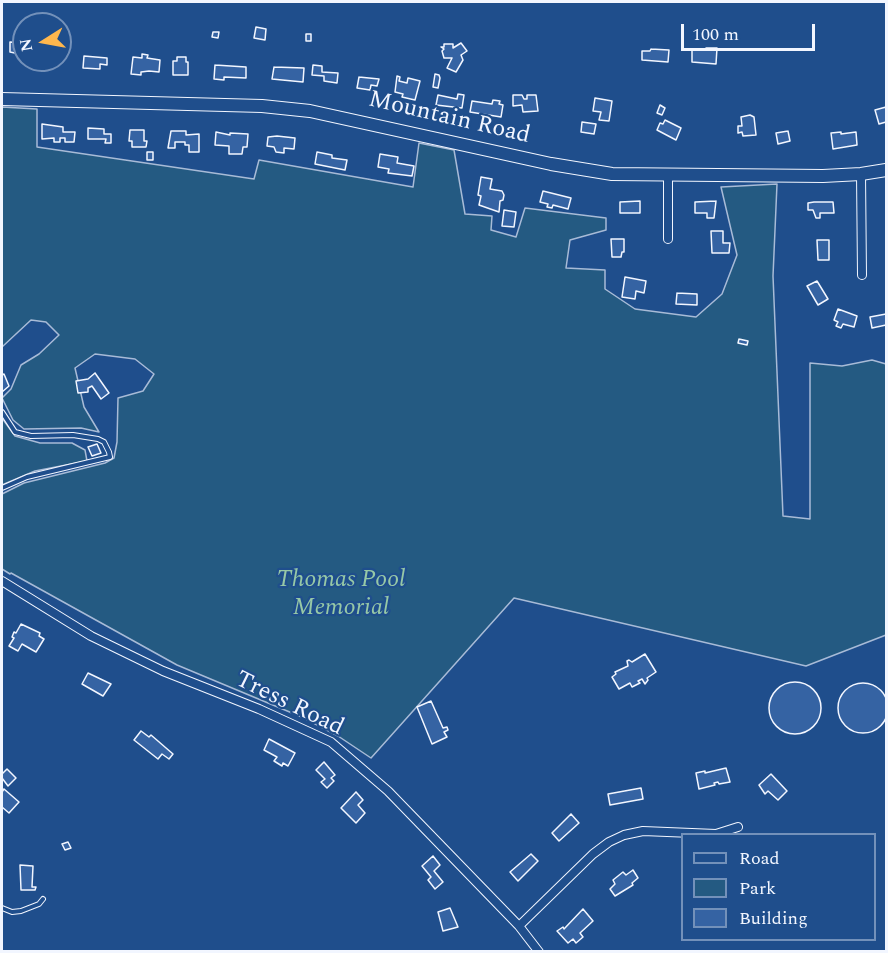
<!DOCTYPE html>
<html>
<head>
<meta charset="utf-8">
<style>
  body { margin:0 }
  #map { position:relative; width:888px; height:953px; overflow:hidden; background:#1f4e8c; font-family:Spectral,serif }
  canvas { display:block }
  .frame { position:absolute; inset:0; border:3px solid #f2f6ff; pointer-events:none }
  .legend { position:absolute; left:681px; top:833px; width:195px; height:108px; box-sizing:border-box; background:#1f4e8c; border:2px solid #7391ba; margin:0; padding:8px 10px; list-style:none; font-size:18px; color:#f2f6ff }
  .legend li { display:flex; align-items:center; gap:12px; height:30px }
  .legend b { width:30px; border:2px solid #7391ba }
  .north { position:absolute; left:12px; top:12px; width:60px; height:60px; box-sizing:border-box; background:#1f4e8c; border:2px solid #7391ba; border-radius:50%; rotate:259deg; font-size:16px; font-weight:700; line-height:24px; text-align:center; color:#f2f6ff }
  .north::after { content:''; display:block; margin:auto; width:21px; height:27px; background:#ffb74d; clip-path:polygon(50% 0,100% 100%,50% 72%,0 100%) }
  .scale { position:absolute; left:681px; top:24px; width:134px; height:27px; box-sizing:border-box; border:3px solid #f2f6ff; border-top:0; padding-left:8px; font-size:18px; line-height:21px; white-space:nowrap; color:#f2f6ff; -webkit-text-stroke:4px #1f4e8c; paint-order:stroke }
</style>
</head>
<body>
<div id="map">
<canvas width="888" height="953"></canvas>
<div class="frame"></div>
<ul class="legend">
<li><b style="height:8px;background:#1f4e8c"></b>Road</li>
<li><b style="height:16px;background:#245a82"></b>Park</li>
<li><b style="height:16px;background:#3563a3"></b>Building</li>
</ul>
<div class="north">N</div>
<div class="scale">100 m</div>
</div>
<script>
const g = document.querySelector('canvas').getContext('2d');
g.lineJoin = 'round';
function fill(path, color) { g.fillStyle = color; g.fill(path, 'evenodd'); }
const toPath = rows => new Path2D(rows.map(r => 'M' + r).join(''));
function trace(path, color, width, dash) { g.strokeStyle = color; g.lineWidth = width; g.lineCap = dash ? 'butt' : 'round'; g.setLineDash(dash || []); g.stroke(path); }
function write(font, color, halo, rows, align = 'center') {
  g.font = font + ' Spectral,serif'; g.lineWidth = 4.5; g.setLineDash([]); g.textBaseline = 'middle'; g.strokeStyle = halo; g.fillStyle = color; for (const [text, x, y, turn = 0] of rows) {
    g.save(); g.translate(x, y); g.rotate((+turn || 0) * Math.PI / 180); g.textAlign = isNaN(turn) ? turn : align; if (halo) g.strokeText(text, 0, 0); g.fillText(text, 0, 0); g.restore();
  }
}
const green = toPath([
  [2,107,37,109,37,147,254,179,259,160,413,187,419,143,454,150,465,214,492,216,491,230,516,237,525,208,606,218,606,230,570,240,566,268,605,270,605,289,635,309,696,317,722,294,737,255,721,187,777,184,773,276,783,516,810,519,810,363,842,366,872,360,886,364,886,635,806,666,514,598,371,758,338,736,304,718,177,665,11,573,10,574,2,569,2,494,24,483,105,463,114,458,117,442,118,398,143,391,154,374,135,359,95,354,75,368,84,407,99,432,81,428,24,429,13,420,2,398,11,389,21,365,39,354,59,335,46,322,31,320,2,347,2,107],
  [2,418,15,436,40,443,72,443,85,450,87,461,35,471,2,485,2,418]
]);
const building = toPath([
  [256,27,266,29,265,40,254,38,256,27],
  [213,32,219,32,218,38,212,37,213,32],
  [306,34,311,34,311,41,306,41,306,34],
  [10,42,24,43,24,55,10,52,10,42],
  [461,43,467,51,461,55,463,60,456,72,447,68,452,58,444,58,442,51,444,49,441,47,444,47,444,44,453,44,453,48,461,43],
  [706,48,717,48,716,64,692,62,692,50,706,50,706,48],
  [651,49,669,50,668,62,642,60,642,51,650,51,651,49],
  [142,54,148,55,147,58,160,60,159,72,149,71,141,72,141,75,131,74,133,57,142,58,142,54],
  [84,56,107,58,107,65,100,64,100,69,83,68,84,56],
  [177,57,186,57,186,62,188,62,188,75,173,75,173,61,177,61,177,57],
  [215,65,246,67,246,78,224,77,224,80,214,79,215,65],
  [313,65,322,66,322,72,338,73,337,83,324,81,324,76,312,75,313,65],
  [274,67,304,68,303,82,272,79,274,67],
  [435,74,439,75,440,78,438,88,433,87,435,74],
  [397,76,400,77,399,81,407,83,408,78,420,81,415,100,402,97,403,94,395,92,397,76],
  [359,77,379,79,377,86,371,85,370,90,357,88,359,77],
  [458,94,464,95,462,108,436,105,438,95,457,99,458,94],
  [513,95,522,95,524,99,527,99,527,95,536,95,538,111,523,112,522,105,513,106,513,95],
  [595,98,612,101,609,121,599,120,601,112,593,111,595,98],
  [493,100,500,101,499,104,503,105,501,117,470,112,472,101,492,104,493,100],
  [660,105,665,108,662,115,657,113,660,105],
  [886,107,886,122,879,124,875,110,886,107],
  [750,115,754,117,756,135,743,136,742,132,738,133,738,126,742,126,741,117,750,115],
  [665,120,681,128,676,140,657,130,660,123,663,124,665,120],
  [582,122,596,124,594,134,581,132,582,122],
  [42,124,63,127,63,132,75,132,74,142,65,142,65,138,60,138,60,142,54,142,54,138,42,139,42,124],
  [88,128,104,129,104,134,111,134,111,143,105,143,106,139,88,139,88,128],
  [130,130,144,130,144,141,147,141,146,147,132,147,132,141,129,141,130,130],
  [171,131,186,131,186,135,199,134,199,152,189,152,189,145,185,145,185,142,175,142,175,148,168,148,171,131],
  [788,131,790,141,778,144,776,133,788,131],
  [216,132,230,135,230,133,248,134,247,147,243,147,242,154,229,154,229,146,215,145,216,132],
  [841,132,841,134,856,132,857,145,833,149,831,133,841,132],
  [277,136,295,138,294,149,284,148,284,153,276,152,274,147,267,146,268,137,277,136],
  [147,152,153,152,153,160,147,160,147,152],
  [317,152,332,155,332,158,347,160,345,170,315,164,317,152],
  [380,154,398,157,397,163,414,166,412,176,388,173,389,169,378,167,380,154],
  [481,177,492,179,490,189,502,191,504,195,503,200,500,201,499,212,479,205,481,196,478,195,481,177],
  [543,191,571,198,568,209,553,205,552,208,547,207,548,204,540,202,543,191],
  [640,201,640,213,620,213,620,202,640,201],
  [716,201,714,218,707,218,707,213,695,213,695,202,716,201],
  [814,202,833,202,834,213,820,213,820,218,816,218,813,210,808,210,808,203,814,202],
  [504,210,516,212,514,227,502,226,504,210],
  [711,231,723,231,723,243,730,243,729,253,712,253,711,231],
  [611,239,624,239,624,252,622,252,621,257,612,257,611,239],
  [817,240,829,240,829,260,818,260,817,240],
  [625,277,646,281,644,293,636,291,635,299,622,297,625,277],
  [817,281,828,299,818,305,807,286,817,281],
  [677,293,697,294,697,305,676,304,677,293],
  [838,309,857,316,854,327,843,324,841,328,836,326,838,322,834,320,838,309],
  [886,314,886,325,872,328,870,317,886,314],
  [739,339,748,341,747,345,738,343,739,339],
  [95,373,109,393,101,399,92,386,88,388,88,392,78,393,76,381,88,379,95,373],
  [4,374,9,386,2,392,2,375,4,374],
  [97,444,101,453,92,456,88,447,97,444],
  [21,624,40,633,39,636,44,639,36,652,22,644,18,651,9,646,14,638,12,637,14,632,16,633,21,624],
  [645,654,656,672,647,678,648,680,645,684,642,679,638,681,640,683,632,687,630,683,619,689,612,677,616,674,615,672,628,666,627,661,629,660,632,662,645,654],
  [88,673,111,684,103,696,82,684,88,673],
  '769 708a26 26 0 1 1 52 0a26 26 0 1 1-52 0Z',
  '838 708a25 25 0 1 1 50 0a25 25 0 1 1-50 0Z',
  [431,701,443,728,447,727,448,730,444,732,447,737,432,744,417,707,431,701],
  [141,731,149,737,151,735,173,754,169,759,162,754,158,759,134,740,141,731],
  [269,739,295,753,288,766,283,763,282,766,274,761,277,757,264,750,269,739],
  [324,762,335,775,331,778,334,781,327,788,321,782,325,779,316,770,324,762],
  [726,768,730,782,719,784,718,782,714,783,715,785,699,789,696,773,705,771,705,773,726,768],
  [7,769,16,778,8,786,2,778,2,774,7,769],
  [771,774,787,791,778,800,768,791,765,794,759,785,771,774],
  [641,788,643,799,610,805,608,794,641,788],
  [4,789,19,802,9,813,2,807,2,792,4,789],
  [356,792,363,800,358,805,365,813,356,823,341,808,356,792],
  [571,814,579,823,559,841,552,833,571,814],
  [68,842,71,848,65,850,62,844,68,842],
  [531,854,538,861,518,881,510,872,531,854],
  [433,856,440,865,434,871,443,882,435,889,428,880,431,877,422,866,433,856],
  [20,865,33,866,32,887,36,887,35,890,21,890,20,865],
  [633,870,638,878,632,883,633,885,615,896,610,889,615,884,613,880,623,872,626,875,633,870],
  [450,908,458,927,443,931,438,912,450,908],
  [583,909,593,921,580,933,583,937,576,943,573,939,568,943,557,931,563,927,564,929,583,909]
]);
const service = toPath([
  [2,412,15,432,31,436,73,435,98,439,104,442,109,452,110,457,27,477,2,488],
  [2,908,12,912,21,911,39,904,43,899]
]);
const minor = toPath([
  [861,174,862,275],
  [668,175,668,239],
  [2,581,91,636,163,671,259,709,331,742,388,791,519,926,539,952],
  [519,926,593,854,609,842,624,835,643,831,716,834,738,827]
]);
const secondary = toPath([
  [2,99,262,106,310,111,551,164,612,174,823,176,861,174,886,170]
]);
const streetNames = [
  ["Mountain Road",449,119,13],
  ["Tress Road",289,705,26]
];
const parkNames = [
  ["Thomas Pool",341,581],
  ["Memorial",341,609]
];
fill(green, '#245a82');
trace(green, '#a8bbd7', 1.5);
fill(building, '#3563a3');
trace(building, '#f2f6ff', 1.5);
trace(service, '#f2f6ff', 6);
trace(minor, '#f2f6ff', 10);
trace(secondary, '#f2f6ff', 14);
trace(service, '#1f4e8c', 4);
trace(minor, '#1f4e8c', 8);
trace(secondary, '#1f4e8c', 12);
write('24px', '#f2f6ff', '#1f4e8c', streetNames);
write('italic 24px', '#97c8a6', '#1f4e8c', parkNames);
</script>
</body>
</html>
